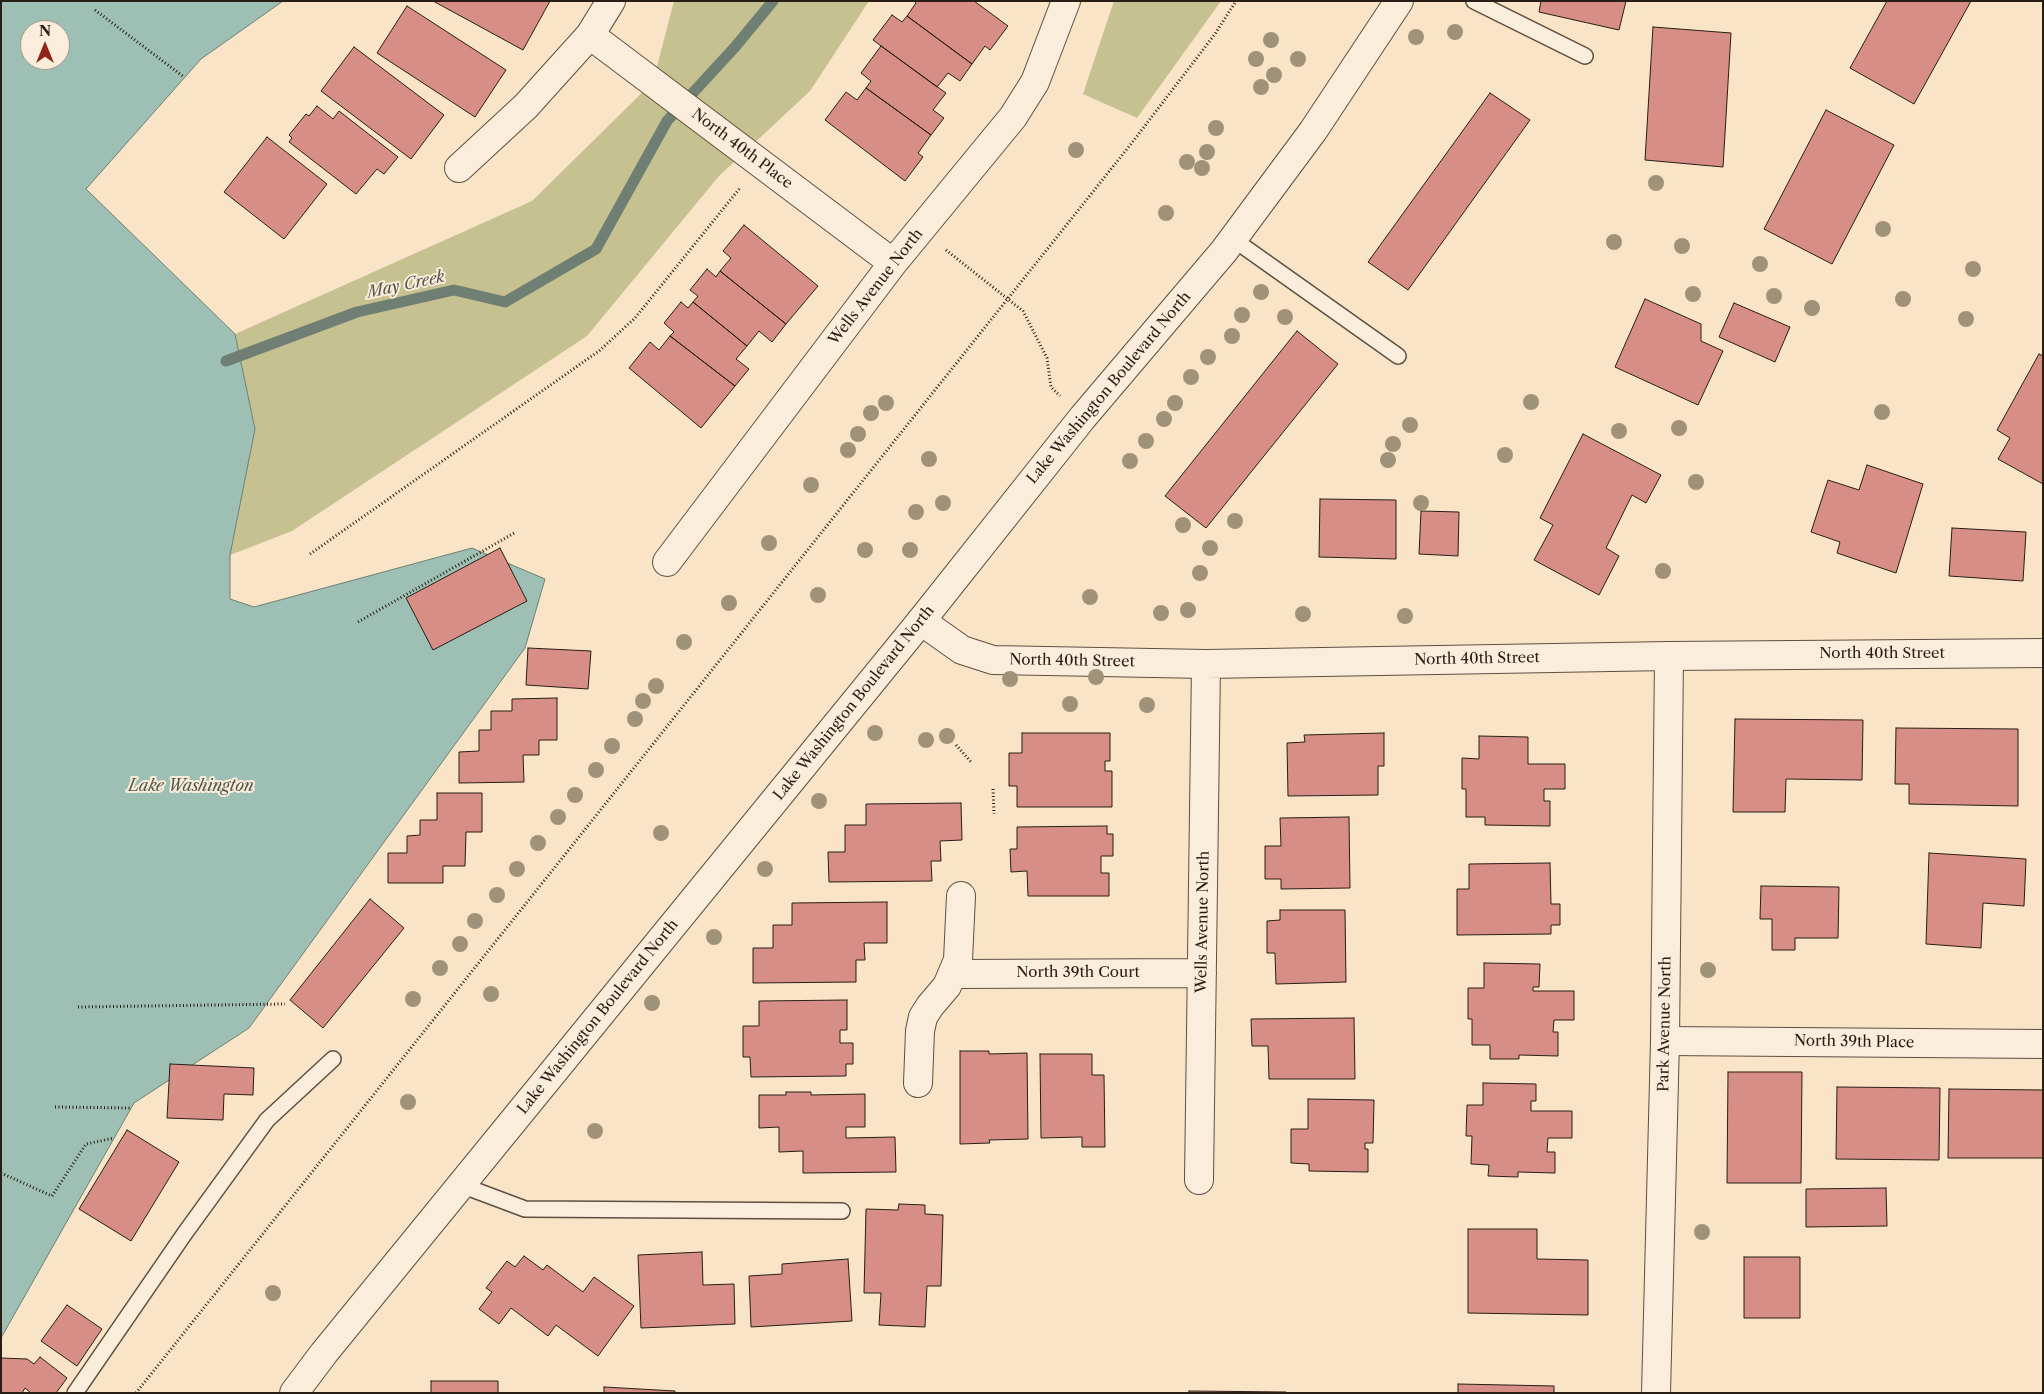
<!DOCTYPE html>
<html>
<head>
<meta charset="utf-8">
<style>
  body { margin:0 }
  #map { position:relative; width:2044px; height:1394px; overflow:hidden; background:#f9e4c7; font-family:"Libre Caslon Text",serif }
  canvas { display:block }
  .frame { position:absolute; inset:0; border:2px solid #281e13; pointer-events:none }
  .north { position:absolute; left:20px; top:20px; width:50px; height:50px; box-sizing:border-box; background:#fbeddb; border:1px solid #a79a8b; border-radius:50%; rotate:0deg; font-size:14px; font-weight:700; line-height:20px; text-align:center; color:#281e13 }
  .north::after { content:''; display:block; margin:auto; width:18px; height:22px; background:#8f2418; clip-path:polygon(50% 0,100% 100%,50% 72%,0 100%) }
</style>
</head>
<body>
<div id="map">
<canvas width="2044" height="1394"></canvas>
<div class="frame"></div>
<div class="north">N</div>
</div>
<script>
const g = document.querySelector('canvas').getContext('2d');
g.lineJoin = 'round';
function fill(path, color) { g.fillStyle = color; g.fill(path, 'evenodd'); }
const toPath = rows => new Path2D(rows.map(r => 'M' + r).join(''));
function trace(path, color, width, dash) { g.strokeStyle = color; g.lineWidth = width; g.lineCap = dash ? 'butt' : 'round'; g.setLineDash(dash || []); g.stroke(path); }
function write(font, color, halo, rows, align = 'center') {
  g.font = font + ' "Libre Caslon Text",serif'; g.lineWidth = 4; g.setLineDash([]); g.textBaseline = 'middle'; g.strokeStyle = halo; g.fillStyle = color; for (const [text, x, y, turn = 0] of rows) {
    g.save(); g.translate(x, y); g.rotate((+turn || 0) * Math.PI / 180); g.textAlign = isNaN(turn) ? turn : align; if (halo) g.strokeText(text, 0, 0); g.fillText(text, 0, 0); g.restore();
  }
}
const green = toPath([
  [674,1,869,1,810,91,719,176,587,336,292,531,230,555,255,429,235,334,532,201,653,82],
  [1114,1,1221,1,1137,118,1083,94]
]);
const water = toPath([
  [1,1,283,1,201,59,86,189,235,334,255,429,230,555,230,599,254,607,472,548,545,579,525,648,249,1028,134,1103,1,1338,1,1],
  [30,30,60,30,60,60,30,60,30,30]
]);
const stream = toPath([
  [226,361,357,312,454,290,505,302,596,249,667,121,735,47,773,1]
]);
const building = toPath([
  [433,1,550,1,523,50,433,1],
  [914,1,974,1,1008,26,990,50,985,46,972,64,907,16,916,3,914,1],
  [1541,1,1626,1,1619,30,1539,12,1541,1],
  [1887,1,1971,1,1914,104,1850,68,1887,1],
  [407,6,506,70,475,117,377,53,407,6],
  [892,15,902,22,907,16,972,64,960,81,948,73,937,87,873,40,892,15],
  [1653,27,1731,33,1723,167,1645,160,1653,27],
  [881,46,946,93,933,110,944,118,931,135,866,88,871,81,861,73,881,46],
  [354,47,444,115,411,159,321,91,354,47],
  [866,88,931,135,918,153,923,157,905,181,825,120,846,92,857,100,866,88],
  [1490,93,1530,120,1408,290,1368,262,1490,93],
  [317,106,333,119,339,111,398,157,384,174,377,169,356,194,289,142,292,138,289,135,306,114,309,116,317,106],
  [1826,110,1894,145,1832,264,1764,229,1826,110],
  [267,137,327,184,284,239,224,192,267,137],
  [744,225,818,286,786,324,720,271,731,258,723,251,744,225],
  [707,269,716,277,720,271,786,324,772,342,759,331,747,346,693,302,698,296,690,290,707,269],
  [1645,299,1701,324,1701,341,1723,351,1698,405,1615,367,1645,299],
  [681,302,688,308,693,302,747,346,736,359,749,369,735,386,670,336,674,332,664,323,681,302],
  [1734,303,1790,327,1775,362,1719,337,1734,303],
  [1297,331,1338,364,1206,528,1165,496,1297,331],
  [670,336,735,386,701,428,629,368,650,342,659,350,670,336],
  [2039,354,2043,356,2043,484,1998,459,2010,438,1997,430,2039,354],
  [1583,434,1661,475,1646,503,1632,495,1606,548,1619,556,1599,595,1534,560,1553,525,1540,518,1583,434],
  [1867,465,1923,484,1896,573,1837,553,1840,542,1811,532,1828,480,1859,490,1867,465],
  [1320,499,1396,500,1396,559,1319,557,1320,499],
  [1421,511,1459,512,1458,556,1419,554,1421,511],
  [1952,528,2026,532,2023,581,1949,576,1952,528],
  [500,548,527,601,433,650,406,598,500,548],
  [528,648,591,651,588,689,526,685,528,648],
  [557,698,557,740,539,740,539,755,523,755,524,782,459,783,459,752,479,751,479,730,491,730,491,711,512,711,512,699,557,698],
  [1735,719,1863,720,1862,780,1786,779,1785,812,1733,812,1735,719],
  [1896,728,2018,729,2018,806,1909,804,1909,784,1895,784,1896,728],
  [1022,733,1110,733,1110,761,1105,761,1105,771,1112,771,1112,807,1017,807,1017,786,1009,786,1009,753,1022,753,1022,733],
  [1384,733,1384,766,1378,766,1378,795,1288,796,1287,743,1305,742,1304,735,1384,733],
  [1479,736,1528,737,1528,764,1565,764,1565,789,1544,789,1544,801,1550,801,1550,826,1485,825,1485,817,1466,817,1466,789,1462,789,1462,758,1479,759,1479,736],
  [437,793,482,793,482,832,466,832,465,866,443,866,443,883,388,883,388,853,407,853,407,836,420,835,420,820,437,820,437,793],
  [961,803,962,840,940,841,941,861,931,861,932,881,829,882,828,852,845,852,845,825,866,825,866,804,961,803],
  [1349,817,1350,888,1281,889,1281,879,1265,879,1265,846,1281,846,1280,818,1349,817],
  [1107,826,1107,834,1113,834,1113,856,1101,856,1101,873,1109,873,1109,896,1028,896,1027,871,1011,872,1010,849,1017,849,1017,827,1107,826],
  [1929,853,2026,859,2024,906,1983,903,1981,948,1926,944,1929,853],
  [1550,863,1551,904,1560,904,1560,925,1551,925,1551,934,1457,935,1457,889,1469,889,1469,864,1550,863],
  [1761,886,1839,887,1838,938,1795,938,1795,950,1772,950,1772,919,1760,919,1761,886],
  [370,899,404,928,323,1028,290,1000,370,899],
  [887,902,887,943,864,943,865,960,856,960,856,982,753,983,753,948,773,948,773,925,792,925,792,903,887,902],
  [1280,910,1345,910,1346,982,1276,984,1275,953,1267,953,1267,921,1280,920,1280,910],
  [1484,963,1540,964,1539,987,1533,987,1533,991,1574,991,1574,1020,1554,1020,1553,1032,1558,1032,1558,1056,1519,1055,1519,1059,1490,1059,1490,1045,1472,1045,1472,1019,1468,1019,1468,988,1484,988,1484,963],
  [847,1000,847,1030,840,1030,840,1043,853,1043,853,1064,846,1064,846,1076,751,1077,750,1057,743,1057,743,1026,759,1026,759,1001,847,1000],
  [1354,1018,1355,1079,1269,1079,1268,1046,1252,1046,1251,1019,1354,1018],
  [960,1051,989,1051,989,1054,1027,1053,1028,1139,989,1140,990,1143,960,1144,960,1051],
  [1040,1054,1092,1054,1092,1075,1104,1075,1105,1147,1082,1147,1082,1137,1041,1138,1040,1054],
  [170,1064,254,1068,253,1095,224,1094,223,1120,167,1118,170,1064],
  [1728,1072,1802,1072,1801,1183,1727,1183,1728,1072],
  [1483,1083,1536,1084,1536,1101,1531,1101,1531,1111,1572,1111,1572,1138,1548,1138,1547,1152,1555,1152,1555,1173,1518,1172,1518,1177,1488,1176,1489,1165,1471,1164,1472,1136,1466,1136,1467,1105,1483,1105,1483,1083],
  [1837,1087,1940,1088,1939,1160,1836,1159,1837,1087],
  [1949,1089,2043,1090,2043,1158,1948,1158,1949,1089],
  [786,1092,811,1092,811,1095,865,1094,865,1127,846,1127,846,1138,895,1137,896,1172,803,1173,803,1151,779,1152,779,1127,759,1128,759,1095,786,1095,786,1092],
  [1308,1099,1374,1100,1373,1143,1365,1143,1365,1149,1368,1149,1368,1172,1309,1171,1309,1164,1291,1163,1291,1129,1308,1129,1308,1099],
  [127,1130,179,1162,131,1241,79,1209,127,1130],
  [1886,1188,1887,1226,1806,1227,1806,1189,1886,1188],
  [899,1204,925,1205,925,1214,943,1215,941,1286,927,1286,925,1327,879,1325,881,1293,864,1293,866,1209,898,1210,899,1204],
  [1468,1229,1537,1229,1537,1259,1588,1260,1588,1315,1468,1313,1468,1229],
  [702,1252,703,1285,734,1284,735,1324,641,1328,638,1255,702,1252],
  [524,1256,543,1270,547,1265,583,1292,594,1277,634,1306,598,1356,556,1325,548,1336,511,1308,499,1324,479,1309,492,1292,486,1288,507,1261,515,1267,524,1256],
  [1744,1257,1800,1257,1800,1318,1744,1318,1744,1257],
  [848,1259,852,1321,751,1327,749,1276,782,1274,782,1264,848,1259],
  [67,1305,102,1329,77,1366,41,1341,67,1305],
  [40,1357,67,1378,56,1393,31,1393,25,1388,22,1393,1,1393,1,1358,27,1359,34,1364,40,1357],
  [431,1381,498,1381,498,1393,431,1393,431,1381],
  [1458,1384,1554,1386,1554,1393,1458,1393,1458,1384],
  [604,1387,675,1391,675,1393,604,1393,604,1387],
  [1189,1391,1286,1392,1286,1393,1189,1393,1189,1391]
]);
const path = toPath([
  [95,10,184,77],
  [946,250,1023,311,1047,358,1051,387,1060,396],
  [310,554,599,351,635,318,740,188],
  [358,622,516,532],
  [956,745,972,763],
  [993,789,994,814],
  [78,1007,285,1004],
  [55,1107,131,1108],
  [1,1173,52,1196,86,1144,114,1138],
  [136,1393,1131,144,1215,34,1236,1]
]);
const service = toPath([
  [1474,1,1585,56],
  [1233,239,1398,356],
  [461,1185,525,1209,842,1211],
  [75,1393,185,1233,267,1120,333,1059]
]);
const minor = toPath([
  [590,35,893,263],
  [459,168,526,106,590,35,611,1],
  [667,562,893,263,1013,117,1035,82,1066,1],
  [921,621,962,650,993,660,1206,664,1669,656,2043,653],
  [954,974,1202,973],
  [1665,1041,2043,1044],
  [918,1083,920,1031,923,1017,930,1006,947,986,958,960,961,896],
  [1199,1180,1206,664]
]);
const tertiary = toPath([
  [294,1393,324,1353,921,621,1083,417,1224,251,1313,131,1399,1],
  [1656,1393,1665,1041,1669,656]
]);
const trees = [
  [1455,32],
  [1416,37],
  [1271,40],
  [1256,59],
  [1298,59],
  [1274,75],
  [1261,87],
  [1216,128],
  [1076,150],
  [1207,152],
  [1187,162],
  [1202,168],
  [1656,183],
  [1166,213],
  [1883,229],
  [1614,242],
  [1682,246],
  [1760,264],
  [1973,269],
  [1261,292],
  [1693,294],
  [1774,296],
  [1903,299],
  [1812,308],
  [1242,315],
  [1285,317],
  [1966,319],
  [1232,336],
  [1208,357],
  [1191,377],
  [1531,402],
  [886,403],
  [1175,403],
  [1882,412],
  [871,413],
  [1164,419],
  [1410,425],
  [1679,428],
  [1619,431],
  [858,434],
  [1146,441],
  [1393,444],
  [848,450],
  [1505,455],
  [929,459],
  [1388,460],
  [1130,461],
  [1696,482],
  [811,485],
  [943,503],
  [1421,503],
  [916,512],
  [1235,521],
  [1183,525],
  [769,543],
  [1210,548],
  [865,550],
  [910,550],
  [1663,571],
  [1200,573],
  [818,595],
  [1090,597],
  [729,603],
  [1188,610],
  [1161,613],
  [1303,614],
  [1405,616],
  [684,642],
  [1096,677],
  [1010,679],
  [656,686],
  [643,701],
  [1070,704],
  [1147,705],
  [635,719],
  [875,733],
  [947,736],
  [926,740],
  [612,746],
  [596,770],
  [575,795],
  [819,801],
  [558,817],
  [661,833],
  [538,843],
  [517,869],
  [765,869],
  [497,895],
  [475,921],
  [714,937],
  [460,944],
  [440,968],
  [1708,970],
  [491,994],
  [413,999],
  [652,1003],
  [408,1102],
  [595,1131],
  [1702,1232],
  [273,1293]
];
const streetNames = [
  ["North 40th Place",742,149,37],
  ["Wells Avenue North",876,287,-52],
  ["Lake Washington Boulevard North",1109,388,-50],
  ["North 40th Street",1882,654],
  ["North 40th Street",1477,659,-1],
  ["North 40th Street",1072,661,1],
  ["Lake Washington Boulevard North",854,703,-51],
  ["Wells Avenue North",1203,922,-89],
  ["North 39th Court",1078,973],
  ["Lake Washington Boulevard North",598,1017,-51],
  ["Park Avenue North",1665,1024,-89],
  ["North 39th Place",1854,1042,1]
];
const waterNames = [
  ["May Creek",406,285,-12],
  ["Lake Washington",191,786]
];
fill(green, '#c6c190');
fill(water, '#9ebfb3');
trace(water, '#6f7f73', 1);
trace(stream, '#6f7f73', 11);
fill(building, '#d78e86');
trace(building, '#281e13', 1);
trace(service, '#5c5040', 18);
trace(minor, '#5c5040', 30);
trace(tertiary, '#5c5040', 30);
trace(path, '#281e13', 3, [1, 2.5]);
trace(service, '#fbeddb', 15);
trace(minor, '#fbeddb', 28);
trace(tertiary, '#fbeddb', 28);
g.fillStyle = '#a09278';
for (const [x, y] of trees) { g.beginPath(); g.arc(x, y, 8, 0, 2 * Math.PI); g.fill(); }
write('15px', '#281e13', '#fbeddb', streetNames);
write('italic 16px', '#51564b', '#fbeddb', waterNames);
</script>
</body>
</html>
